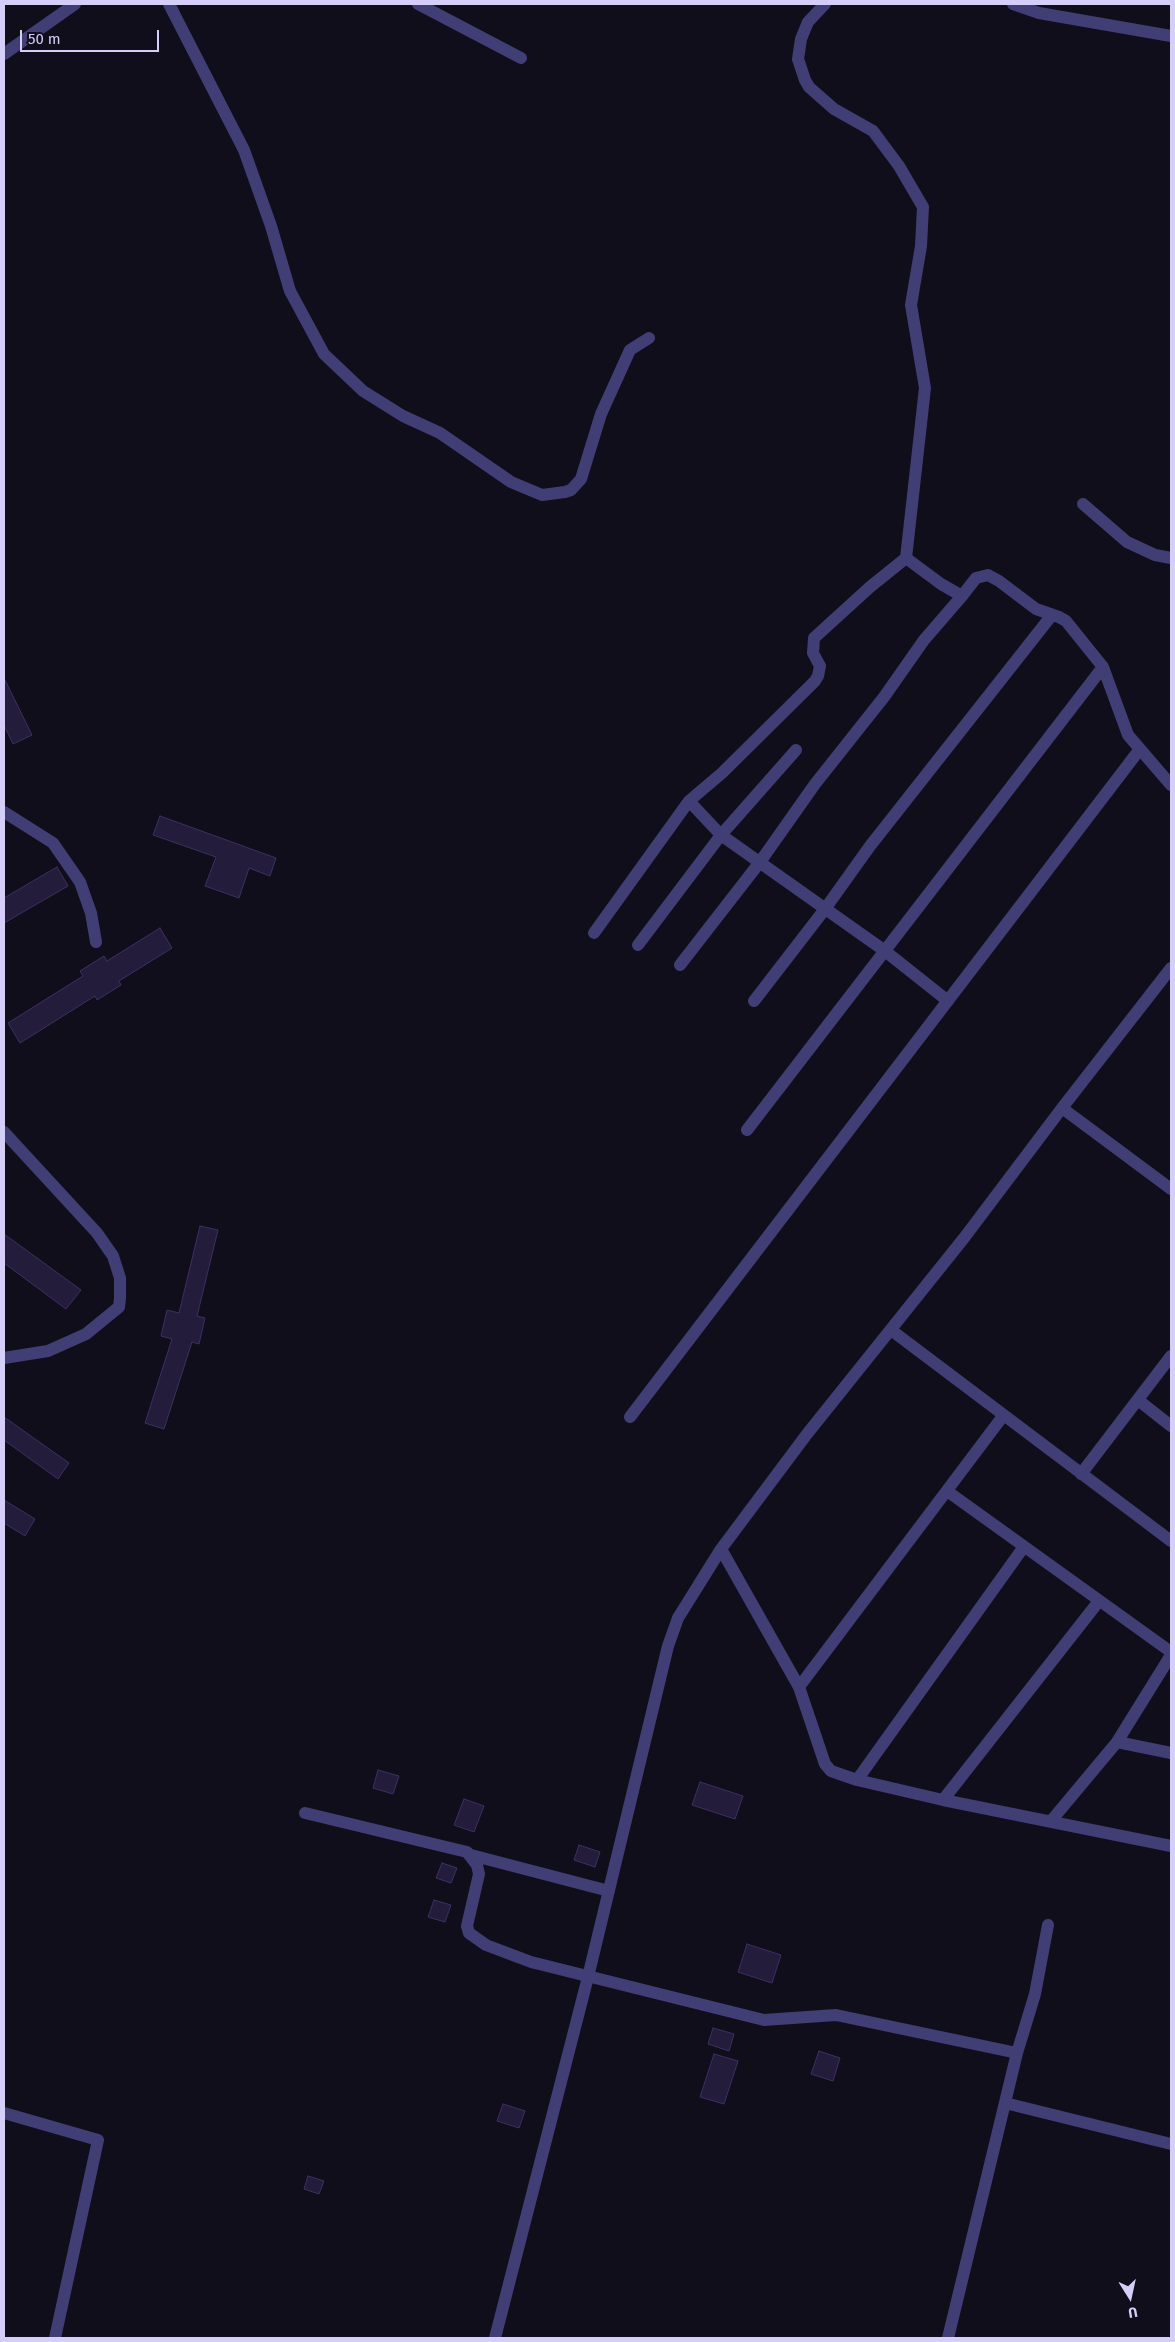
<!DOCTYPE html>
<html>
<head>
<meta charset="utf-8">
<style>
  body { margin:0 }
  #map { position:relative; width:1175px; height:2342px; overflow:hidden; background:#100e1b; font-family:"Fira Sans",sans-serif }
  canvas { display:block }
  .frame { position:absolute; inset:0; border:5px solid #d4cef9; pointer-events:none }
  .north { position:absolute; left:1105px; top:2272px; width:50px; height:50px; -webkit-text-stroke:4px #100e1b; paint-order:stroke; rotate:170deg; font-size:14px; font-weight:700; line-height:20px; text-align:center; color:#d4cef9 }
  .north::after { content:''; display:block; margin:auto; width:18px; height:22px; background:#d4cef9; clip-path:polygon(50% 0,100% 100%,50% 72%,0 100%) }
  .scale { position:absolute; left:20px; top:30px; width:139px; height:22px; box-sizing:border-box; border:2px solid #d4cef9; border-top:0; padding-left:6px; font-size:15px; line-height:18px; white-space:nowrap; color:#d4cef9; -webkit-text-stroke:4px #100e1b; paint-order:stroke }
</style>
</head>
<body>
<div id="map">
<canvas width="1175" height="2342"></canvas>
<div class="frame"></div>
<div class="north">U</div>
<div class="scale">50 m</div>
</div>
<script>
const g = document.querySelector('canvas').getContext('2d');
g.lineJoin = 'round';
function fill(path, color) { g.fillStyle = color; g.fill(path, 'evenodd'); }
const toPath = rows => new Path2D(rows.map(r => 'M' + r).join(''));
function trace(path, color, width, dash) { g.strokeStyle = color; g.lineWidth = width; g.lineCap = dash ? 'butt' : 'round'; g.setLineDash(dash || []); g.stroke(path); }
const building = toPath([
  [4,678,32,735,13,744,4,725,4,678],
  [160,816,276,858,270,876,249,868,239,898,205,886,216,857,153,835,160,816],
  [57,867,68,886,4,923,4,898,57,867],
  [160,928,172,948,119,981,121,985,97,1000,95,996,20,1043,8,1023,83,976,80,971,104,956,107,961,160,928],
  [200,1226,218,1230,197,1316,205,1318,199,1344,192,1342,164,1429,145,1423,172,1339,161,1336,167,1310,179,1313,200,1226],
  [4,1234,81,1290,66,1309,4,1263,4,1234],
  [4,1417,69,1463,58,1479,4,1440,4,1417],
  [4,1500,35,1519,25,1536,4,1523,4,1500],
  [378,1770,399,1776,393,1794,373,1788,378,1770],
  [700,1782,743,1796,735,1819,692,1805,700,1782],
  [464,1799,484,1806,474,1832,454,1825,464,1799],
  [579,1845,600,1852,595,1867,574,1860,579,1845],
  [442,1863,457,1868,451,1883,436,1878,442,1863],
  [434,1900,451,1905,445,1922,428,1917,434,1900],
  [747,1944,781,1955,772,1983,738,1972,747,1944],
  [713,2028,734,2034,729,2051,708,2044,713,2028],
  [819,2051,840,2058,833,2081,811,2074,819,2051],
  [714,2054,738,2061,724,2104,700,2097,714,2054],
  [503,2104,525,2111,519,2128,497,2121,503,2104],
  [308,2176,324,2181,319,2194,304,2189,308,2176]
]);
const minor = toPath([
  [169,4,244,150,271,226,290,291,324,354,363,391,403,416,440,433,511,482,542,495,565,492,571,490,581,479,601,414,630,350,649,338],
  [418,4,521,58],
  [825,4,808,22,801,39,798,59,805,80,809,87,834,109,873,131,899,166,923,207,921,246,911,305,925,388,906,558,941,584,962,596,976,578,988,575,999,581,1036,609,1059,617,1066,621,1103,667,1128,735,1171,785],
  [1013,4,1039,13,1171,36],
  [4,54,75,4],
  [1083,504,1127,542,1155,555,1171,558],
  [689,801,721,835,885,951,948,1001],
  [4,812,53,843,80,882,91,913,96,942],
  [594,933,689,801,722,773,815,681,818,676,820,666,813,653,814,638,870,587,906,558],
  [638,945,721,835,796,750],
  [680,965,760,862,815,784,884,697,924,640,962,596],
  [754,1001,825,909,870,846,1052,615],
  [1062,1108,1171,1189],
  [747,1130,1103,667],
  [4,1132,97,1233,113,1256,120,1278,120,1298,119,1307,86,1334,48,1351,4,1358],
  [891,1330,1171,1541],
  [1138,1400,1171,1426],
  [630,1417,1140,749],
  [1081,1474,1171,1356],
  [947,1491,1171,1652],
  [721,1549,799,1687,825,1764,831,1771,857,1780,943,1800,1171,1846],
  [799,1687,1003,1416],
  [1117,1742,1171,1753],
  [857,1780,1023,1548],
  [943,1800,1099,1601],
  [305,1813,467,1852,477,1865,479,1874,467,1926,469,1933,486,1945,531,1962,764,2020,836,2015,1017,2053,948,2338],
  [1051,1821,1117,1742,1171,1655],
  [471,1855,609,1891],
  [1017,2053,1035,1994,1048,1925],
  [1005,2103,1171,2144],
  [4,2113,98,2140,55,2338],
  [495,2338,588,1977,668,1646,678,1618,721,1549,807,1434,964,1238,1062,1108,1171,968]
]);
fill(building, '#231c3a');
trace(building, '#3c3163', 1);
trace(minor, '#413e75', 12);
</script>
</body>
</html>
